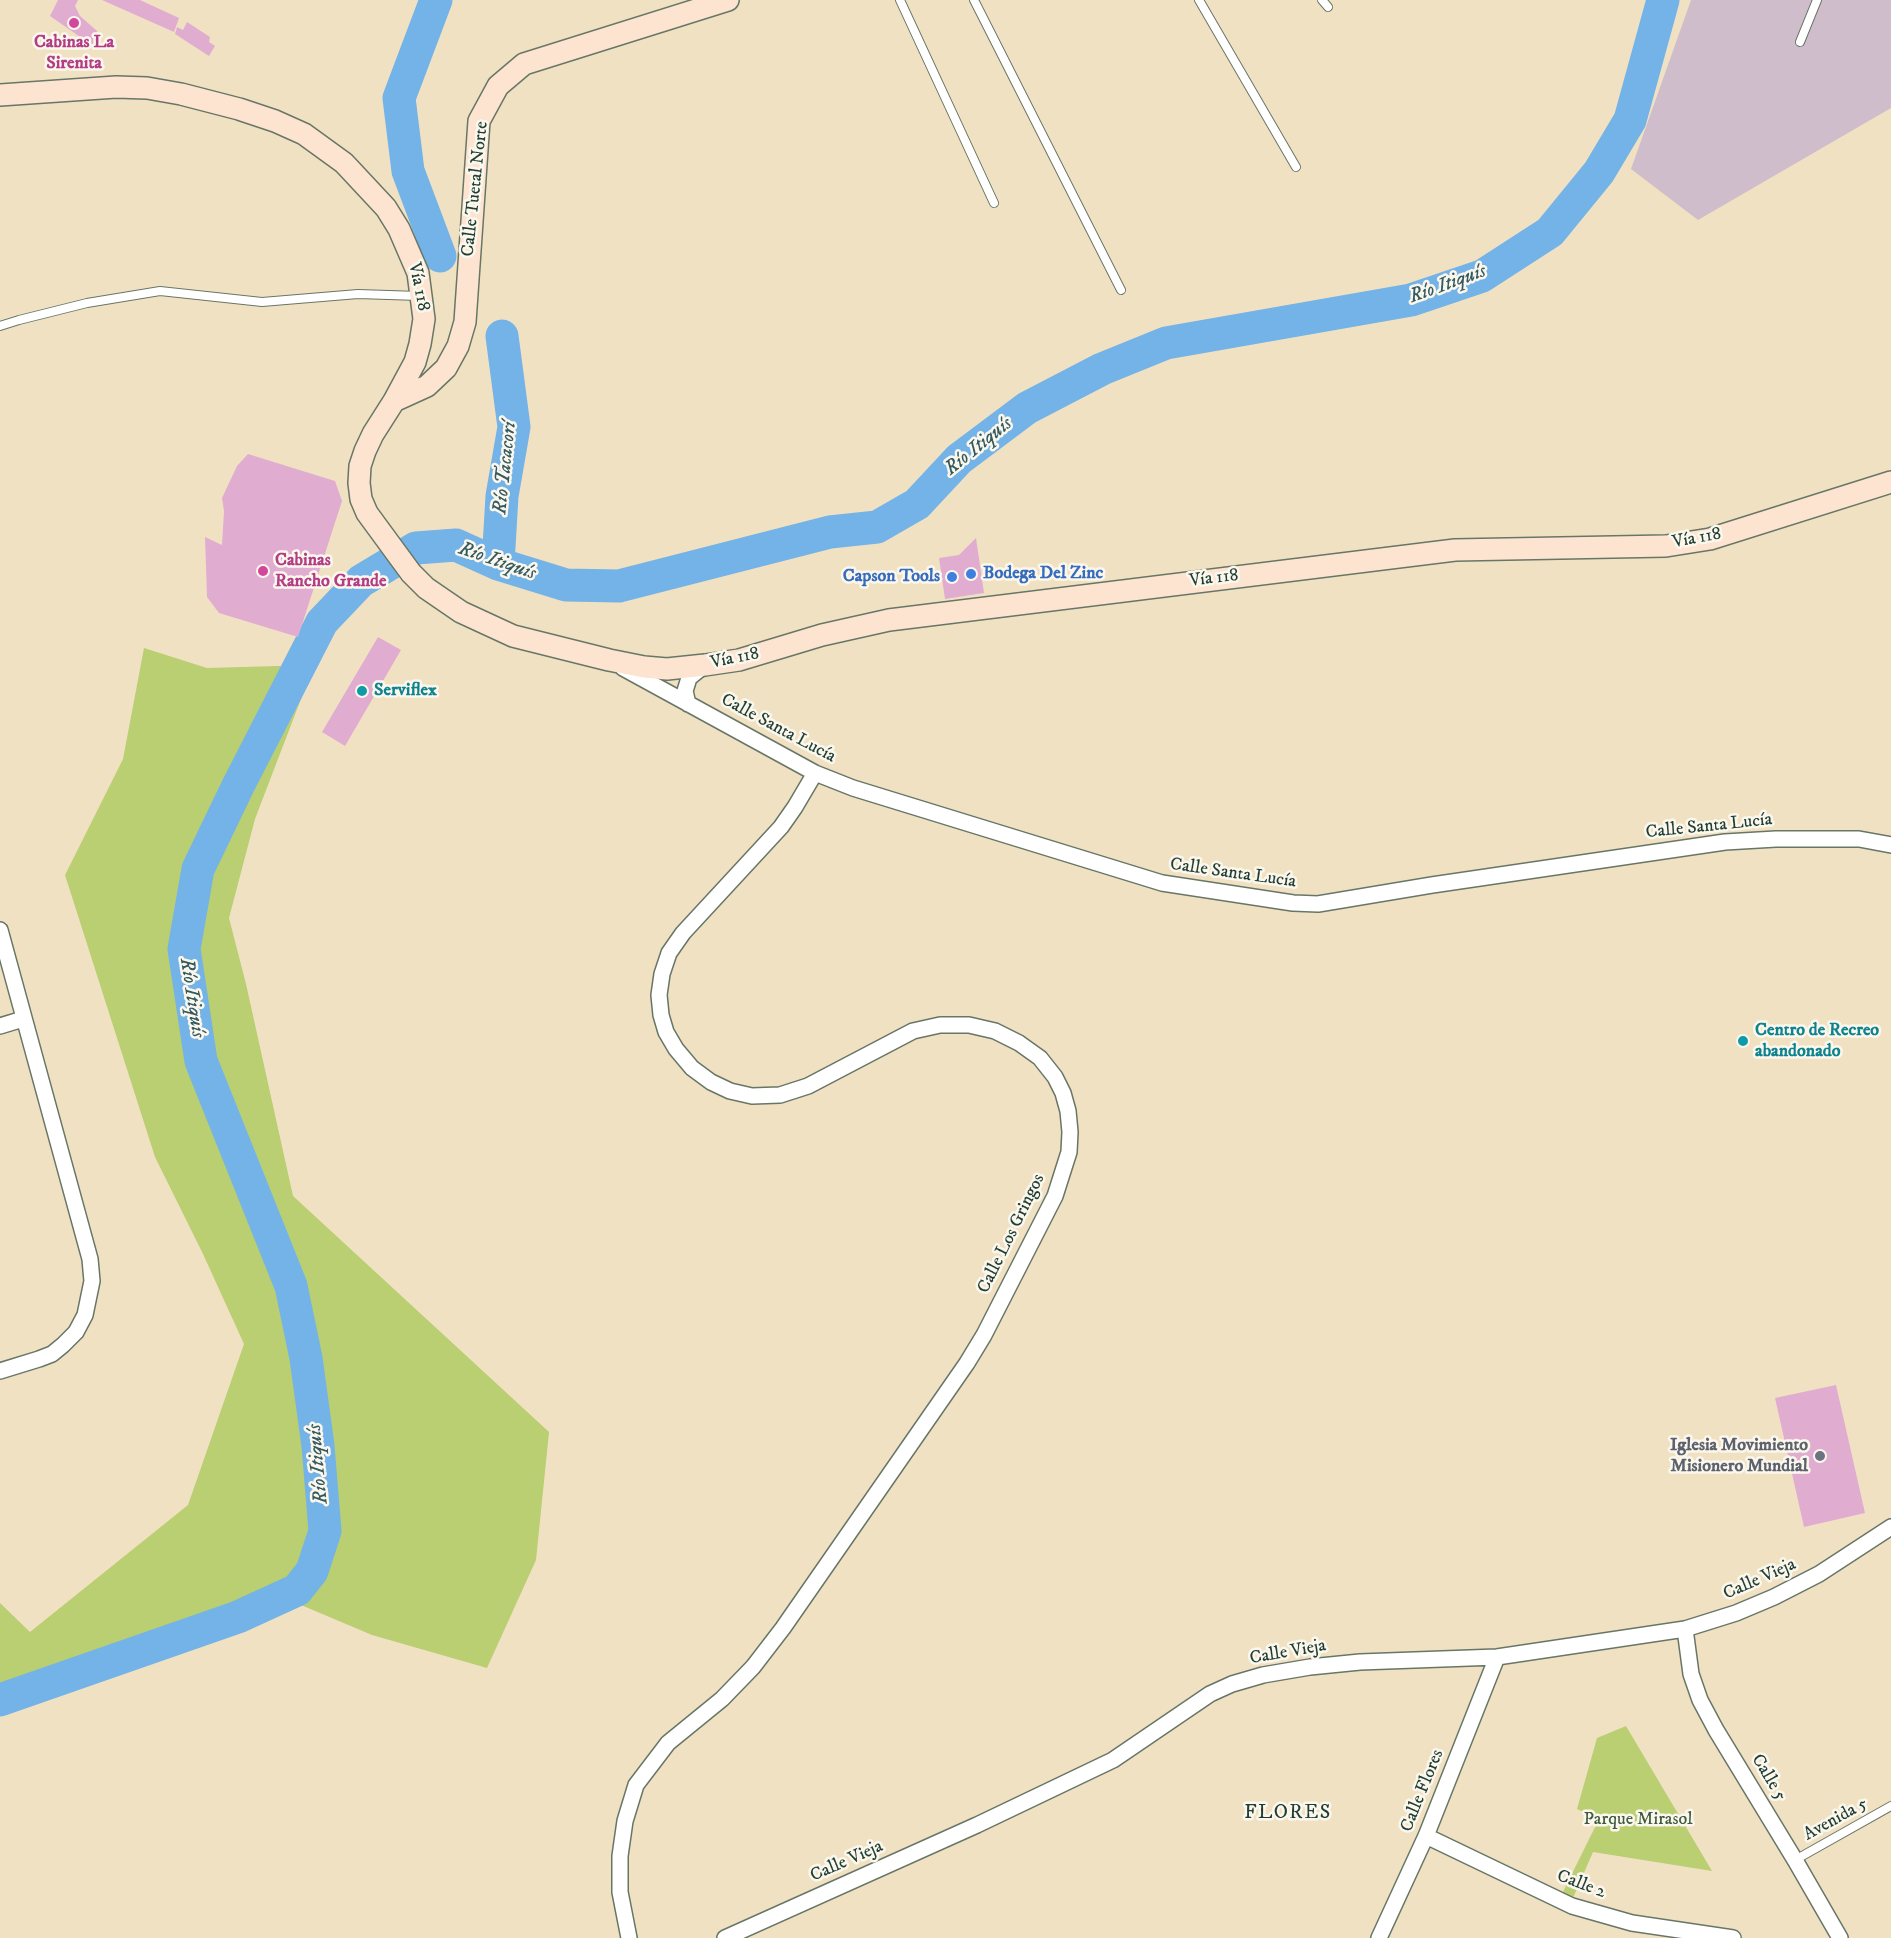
<!DOCTYPE html>
<html>
<head>
<meta charset="utf-8">
<style>
  body { margin:0 }
  canvas { display:block; background:#f0e1c3 }
</style>
</head>
<body>
<canvas width="1891" height="1938"></canvas>
<script>
const g = document.querySelector('canvas').getContext('2d');
g.lineJoin = 'round';
function fill(path, color) { g.fillStyle = color; g.fill(path, 'evenodd'); }
const toPath = rows => new Path2D(rows.map(r => 'M' + r).join(''));
function trace(path, color, width, dash) { g.strokeStyle = color; g.lineWidth = width; g.lineCap = dash ? 'butt' : 'round'; g.setLineDash(dash || []); g.stroke(path); }
function write(font, color, halo, rows, align = 'center') {
  g.font = font + ' "IM FELL DW Pica",serif'; g.lineWidth = 5; g.setLineDash([]); g.textBaseline = 'middle'; g.strokeStyle = halo; g.fillStyle = color; for (const [text, x, y, turn = 0] of rows) {
    g.save(); g.translate(x, y); g.rotate((+turn || 0) * Math.PI / 180); g.textAlign = isNaN(turn) ? turn : align; if (halo) g.strokeText(text, 0, 0); g.fillText(text, 0, 0); g.restore();
  }
}
const industrial = toPath([
  [1691,0,1891,0,1891,108,1698,220,1631,169]
]);
const green = toPath([
  [144,648,207,668,314,665,255,819,229,918,246,984,293,1196,549,1432,536,1560,487,1668,372,1635,301,1605,0,1702,0,1603,30,1632,188,1505,244,1344,203,1254,155,1157,65,875,123,759],
  [1626,1726,1712,1871,1593,1852,1573,1898,1563,1892,1599,1819,1577,1809,1597,1738]
]);
const river = toPath([
  [436,0,399,98,408,171,440,256],
  [498,564,502,496,514,427,502,336],
  [0,1700,238,1617,297,1590,312,1571,325,1531,318,1446,306,1358,291,1286,201,1061,184,949,198,869,238,786,322,622,361,581,416,548,456,545,498,564,566,585,619,586,830,532,877,527,917,504,959,459,1027,408,1102,369,1166,343,1411,300,1482,276,1550,232,1599,172,1630,120,1663,0]
]);
const building = toPath([
  [58,0,78,0,75,6,80,16,97,31,96,48,50,16],
  [102,0,140,0,179,18,174,32],
  [187,22,210,37,209,42,215,46,209,56,175,34,177,27,183,30],
  [248,454,335,481,342,501,298,637,219,613,207,597,205,537,222,545,224,511,222,498,237,466],
  [976,538,984,593,945,599,939,558,959,555],
  [378,637,401,650,345,746,322,732],
  [1836,1385,1865,1513,1804,1527,1775,1398]
]);
const lane = toPath([
  [900,0,994,203],
  [974,0,1121,290],
  [1199,0,1296,167],
  [1322,0,1328,7],
  [1800,42,1817,0],
  [0,326,19,320,87,303,160,291,262,302,358,294,419,296],
  [1795,1860,1891,1806]
]);
const street = toPath([
  [623,668,815,773,853,788,1162,883,1293,903,1318,904,1432,885,1725,842,1776,839,1859,839,1891,845],
  [688,704,685,691,689,678,705,665],
  [0,930,90,1259,92,1281,85,1315,76,1332,63,1345,52,1354,39,1359,0,1371],
  [0,1026,23,1019],
  [1685,1629,1691,1674,1700,1700,1716,1730,1795,1860,1840,1938],
  [1426,1836,1572,1906,1632,1923,1733,1938],
  [629,1938,620,1892,620,1856,625,1821,636,1785,668,1743,722,1699,753,1667,783,1628,967,1363,984,1335,1055,1196,1069,1152,1070,1132,1068,1111,1063,1093,1055,1077,1040,1058,1019,1043,995,1031,969,1025,940,1025,913,1031,808,1086,780,1095,752,1096,730,1091,711,1082,692,1068,676,1049,666,1032,661,1015,659,995,662,974,669,953,683,933,781,827,795,807,815,773],
  [725,1938,977,1825,1113,1760,1210,1694,1232,1684,1263,1675,1310,1667,1360,1662,1497,1657,1685,1629,1736,1613,1774,1597,1819,1574,1891,1527],
  [1379,1938,1426,1836,1497,1657]
]);
const secondary = toPath([
  [0,95,116,87,147,88,181,94,239,109,275,121,304,134,344,163,386,208,399,229,418,273,424,319,420,344,415,362,394,401,373,434,365,451,360,466,359,483,361,499,367,513,411,573,426,588,461,612,513,636,609,660,644,667,667,669,705,665,739,660,822,635,889,620,1455,550,1666,546,1710,539,1891,482],
  [394,401,427,386,446,368,458,346,465,322,479,121,498,86,524,64,728,0]
]);
const markers = [
  [74,23,6,"#d1479c"],
  [263,571,6,"#d1479c"],
  [971,574,6,"#3f7fe0"],
  [952,577,6,"#3f7fe0"],
  [362,691,6,"#0f9aa8"],
  [1743,1041,6,"#0f9aa8"],
  [1820,1456,6,"#6b7280"]
];
const hotelNames = [
  ["Cabinas La",74,43],
  ["Sirenita",74,64],
  ["Cabinas",275,561,"left"],
  ["Rancho Grande",275,582,"left"]
];
const streetNames = [
  ["Calle Tuetal Norte",476,189,-84],
  ["Vía 118",418,287,78],
  ["Vía 118",1697,539,-11],
  ["Vía 118",1214,579,-7],
  ["Vía 118",735,659,-12],
  ["Calle Santa Lucía",778,729,28],
  ["Calle Santa Lucía",1709,827,-6],
  ["Calle Santa Lucía",1233,874,8],
  ["Calle Los Gringos",1012,1234,-64],
  ["Calle Vieja",1760,1580,-24],
  ["Calle Vieja",1288,1653,-10],
  ["Calle 5",1768,1778,59],
  ["Calle Flores",1423,1791,-68],
  ["Avenida 5",1836,1820,-29],
  ["Calle Vieja",847,1862,-24],
  ["Calle 2",1581,1885,21]
];
const shopNames = [
  ["Bodega Del Zinc",983,574],
  ["Capson Tools",940,577,"right"]
];
const cultureNames = [
  ["Serviflex",374,691],
  ["Centro de Recreo",1755,1031],
  ["abandonado",1755,1052]
];
const worshipNames = [
  ["Iglesia Movimiento",1808,1446],
  ["Misionero Mundial",1808,1467]
];
const parkNames = [
  ["Parque Mirasol",1638,1820]
];
const waterNames = [
  ["Río Itiquís",1448,285,-20],
  ["Río Itiquís",979,447,-39],
  ["Río Tacacorí",506,468,-84],
  ["Río Itiquís",497,562,19],
  ["Río Itiquís",191,998,81],
  ["Río Itiquís",319,1464,-95]
];
const neighbourhoodNames = [
  ["FLORES",1288,1814]
];
fill(industrial, '#d0bdcc');
fill(green, '#bace72');
trace(river, '#73b3e7', 33);
fill(building, '#e0add0');
trace(lane, '#687666', 10);
trace(street, '#687666', 18);
trace(secondary, '#687666', 24);
trace(lane, '#fff', 8);
trace(street, '#fff', 15);
trace(secondary, '#fde4d1', 21);
for (const [x, y, r, color] of markers) { const dot = new Path2D(); dot.arc(x, y, r, 0, 2 * Math.PI); g.fillStyle = color; g.fill(dot); trace(dot, '#fbf7ec', 2); }
write('bold 18px', '#b23c85', '#fbf7ec', hotelNames);
write('18px', '#1f3d34', '#fbf7ec', streetNames);
write('bold 18px', '#366cbe', '#fbf7ec', shopNames, 'left');
write('bold 18px', '#0d838f', '#fbf7ec', cultureNames, 'left');
write('bold 18px', '#5b616d', '#fbf7ec', worshipNames, 'right');
write('18px', '#3e5a40', '#fbf7ec', parkNames);
write('italic 20px', '#345a61', '#fbf7ec', waterNames);
g.letterSpacing = '1.5px';
write('20px', '#1f3d34', '#fbf7ec', neighbourhoodNames);
g.letterSpacing = '0px';
</script>
</body>
</html>
